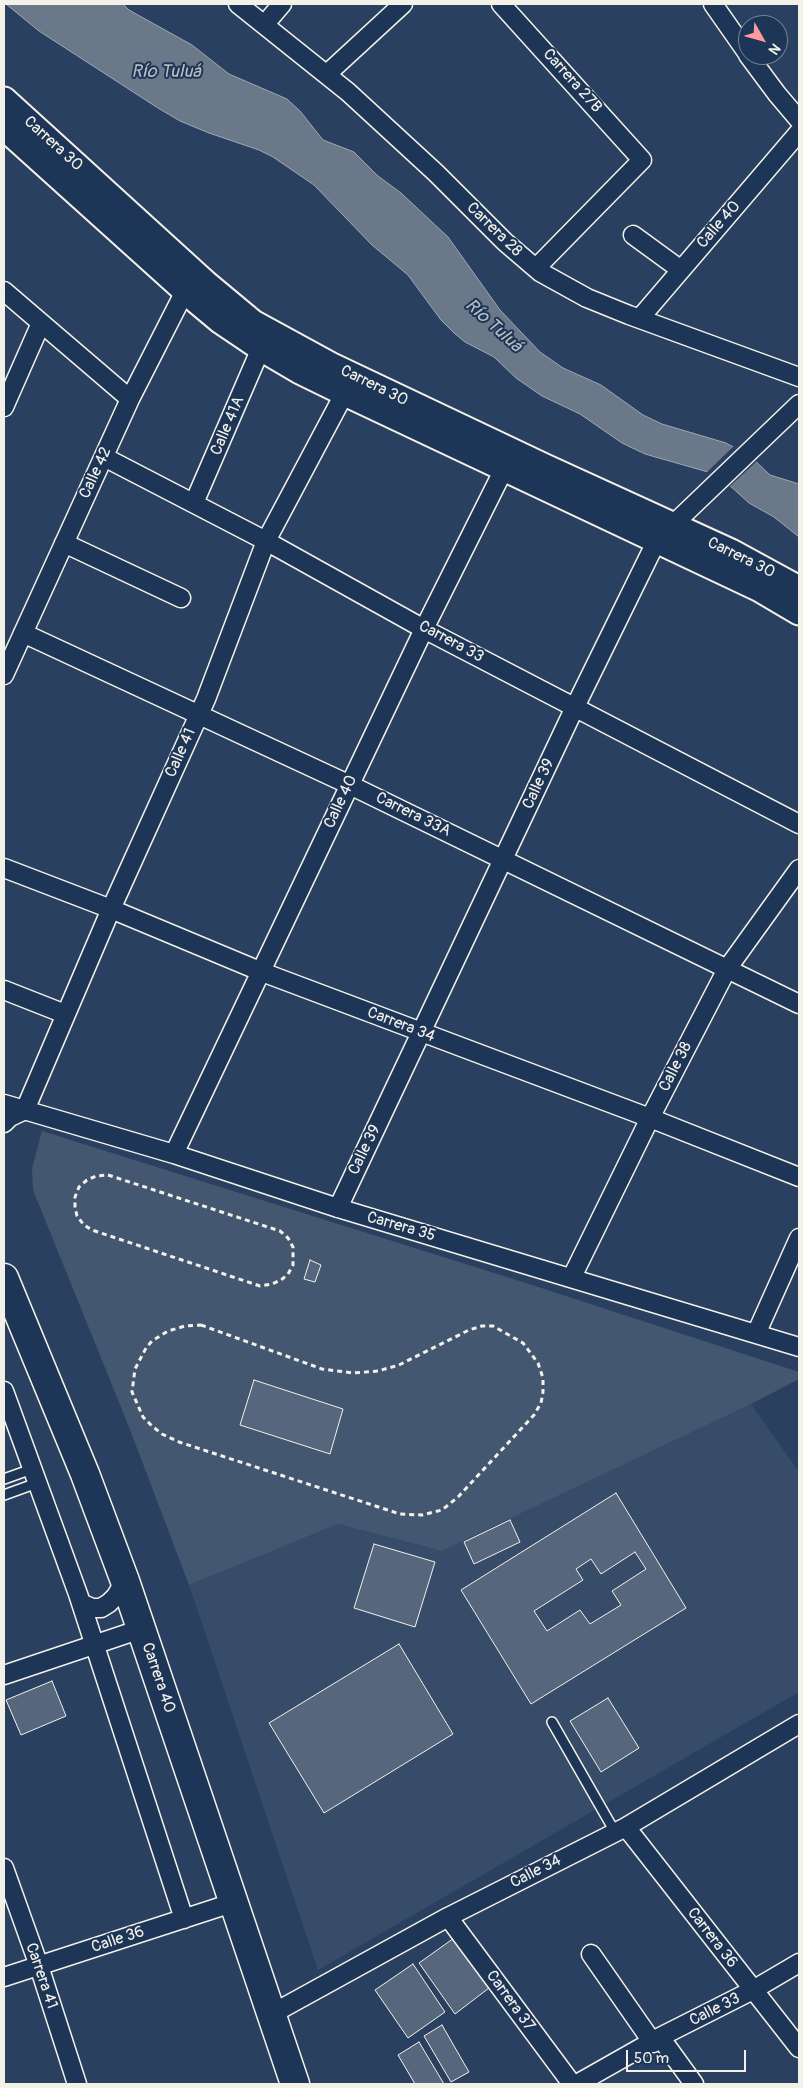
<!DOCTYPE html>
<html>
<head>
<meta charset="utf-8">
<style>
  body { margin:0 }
  #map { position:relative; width:803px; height:2088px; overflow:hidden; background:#2a4060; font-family:Pangolin,sans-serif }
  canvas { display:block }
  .frame { position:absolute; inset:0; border:5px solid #f4f1e8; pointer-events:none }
  .north { position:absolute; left:738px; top:15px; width:50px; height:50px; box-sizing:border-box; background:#1d3557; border:1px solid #738091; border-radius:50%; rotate:128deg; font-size:14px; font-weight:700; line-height:20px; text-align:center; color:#f4f1e8 }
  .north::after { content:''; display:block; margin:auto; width:18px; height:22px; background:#ff9aa2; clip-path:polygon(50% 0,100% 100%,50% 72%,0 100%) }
  .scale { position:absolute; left:626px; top:2050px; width:120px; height:22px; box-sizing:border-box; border:2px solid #f4f1e8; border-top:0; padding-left:6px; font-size:15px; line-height:18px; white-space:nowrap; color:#f4f1e8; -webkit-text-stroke:4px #1d3557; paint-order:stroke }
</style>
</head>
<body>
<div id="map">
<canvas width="803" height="2088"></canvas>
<div class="frame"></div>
<div class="north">N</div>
<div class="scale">50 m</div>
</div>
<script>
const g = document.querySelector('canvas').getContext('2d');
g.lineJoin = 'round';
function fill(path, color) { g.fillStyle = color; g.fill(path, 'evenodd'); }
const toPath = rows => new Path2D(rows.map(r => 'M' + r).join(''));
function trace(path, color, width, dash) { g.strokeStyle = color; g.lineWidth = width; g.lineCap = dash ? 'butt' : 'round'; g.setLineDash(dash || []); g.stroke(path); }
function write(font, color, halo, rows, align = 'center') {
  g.font = font + ' Pangolin,sans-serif'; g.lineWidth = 4; g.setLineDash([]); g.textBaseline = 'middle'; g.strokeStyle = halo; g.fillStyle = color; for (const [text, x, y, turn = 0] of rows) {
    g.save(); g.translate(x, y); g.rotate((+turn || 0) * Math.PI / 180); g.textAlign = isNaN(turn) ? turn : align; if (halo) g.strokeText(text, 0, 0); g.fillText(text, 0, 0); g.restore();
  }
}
const built = toPath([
  [751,1404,799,1472,799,1692,318,1970,189,1585,338,1524,442,1551]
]);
const green = toPath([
  [42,1131,526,1283,799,1372,799,1379,751,1404,442,1551,338,1524,189,1585,129,1427,33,1190,32,1169]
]);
const water = toPath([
  [6,4,123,4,129,10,192,45,229,74,287,99,300,111,323,140,354,152,378,176,401,193,448,237,500,310,540,352,563,368,601,385,643,415,662,424,726,443,750,456,770,475,799,484,799,537,774,517,749,503,727,483,708,472,645,454,622,443,580,414,542,396,516,378,494,357,465,342,454,333,441,320,408,275,372,245,314,185,273,157,259,150,209,133,180,121,158,108,39,31,6,4]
]);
const pier = toPath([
  [735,445,758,460,728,488,705,474]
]);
const building = toPath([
  [310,1260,321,1265,315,1282,304,1279,310,1260],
  [254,1380,343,1409,330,1454,240,1425,254,1380],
  [616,1493,686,1608,531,1704,461,1590,616,1493],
  [635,1552,646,1569,612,1591,621,1605,590,1624,580,1610,547,1631,534,1611,583,1580,576,1569,591,1559,601,1574,635,1552],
  [510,1520,520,1542,474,1564,464,1542,510,1520],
  [374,1544,435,1562,415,1627,354,1608,374,1544],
  [399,1644,453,1734,324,1813,269,1723,399,1644],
  [52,1681,66,1716,21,1735,6,1700,52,1681],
  [608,1698,639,1748,601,1772,570,1721,608,1698],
  [454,1938,489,1988,455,2014,419,1963,454,1938],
  [413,1964,445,2012,408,2038,375,1990,413,1964],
  [442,2025,469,2072,451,2082,424,2036,442,2025],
  [419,2042,444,2084,415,2084,398,2055,419,2042]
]);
const path = toPath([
  [108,1175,280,1231,288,1238,293,1247,293,1265,288,1274,281,1280,272,1284,260,1286,92,1230,84,1225,77,1216,75,1207,75,1197,79,1187,87,1180,96,1176,108,1175],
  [201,1325,322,1369,353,1373,378,1371,399,1365,469,1330,482,1326,493,1326,523,1343,538,1363,543,1378,543,1392,541,1403,534,1415,458,1497,442,1510,422,1515,400,1514,179,1442,162,1434,152,1426,143,1417,132,1392,135,1369,146,1348,152,1341,168,1331,185,1326,201,1325]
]);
const lane = toPath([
  [4,1479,32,1469],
  [4,1495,37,1483],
  [552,1722,615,1832]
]);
const street = toPath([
  [238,4,348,92,436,173,505,242,540,272,587,298,629,315,799,377],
  [501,4,642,160,536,268],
  [713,4,748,54],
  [265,24,282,4],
  [748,55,777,94,799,120],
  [327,74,403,4],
  [633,235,681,270],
  [4,291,130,399],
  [640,318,799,132],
  [4,407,41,323],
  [104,457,266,541,424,629,799,824],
  [194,503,261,348],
  [64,543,181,598],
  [23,633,350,785,799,1004],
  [4,675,130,399,185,291,193,282],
  [4,868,111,909,262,972,650,1118,799,1177],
  [4,990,65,1014],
  [4,1104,174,1154,338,1208,799,1347],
  [4,1123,10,1117,25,1110,111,909,206,699,266,541,350,383],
  [174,1154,424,629,509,459],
  [338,1208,575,707,657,540,799,404],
  [572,1277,650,1118,727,969,799,869],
  [756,1334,799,1238],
  [4,1391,78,1594,184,1919],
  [81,1603,92,1608,101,1608,109,1603,116,1596,125,1581],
  [4,1675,141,1629],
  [626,1827,799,2048],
  [4,1868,39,1966,77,2084],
  [448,1917,572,2084],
  [591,1954,653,2043],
  [4,1977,232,1903],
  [270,2015,448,1917,626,1827,799,1724],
  [660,2037,694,2084],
  [577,2084,660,2037,753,1990,799,1963]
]);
const secondary = toPath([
  [4,100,205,283,253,323,330,365,545,467,731,552,799,589],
  [4,127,197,301,221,321,261,348,300,371,345,393,760,589,799,612]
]);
const primary = toPath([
  [4,1278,85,1474,125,1581,295,2084]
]);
const streetNames = [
  ["Carrera 27B",572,81,48],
  ["Carrera 30",53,144,42],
  ["Calle 40",719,225,-49],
  ["Carrera 28",494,230,44],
  ["Carrera 30",374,386,26],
  ["Calle 41A",228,426,-67],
  ["Calle 42",96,473,-65],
  ["Carrera 30",741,558,26],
  ["Carrera 33",451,642,28],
  ["Calle 41",181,753,-66],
  ["Calle 39",539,784,-65],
  ["Calle 40",341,802,-65],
  ["Carrera 33A",413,815,26],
  ["Carrera 34",401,1025,21],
  ["Calle 38",676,1067,-63],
  ["Calle 39",365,1150,-64],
  ["Carrera 35",401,1227,16],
  ["Carrera 40",158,1678,71],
  ["Calle 34",536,1872,-27],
  ["Carrera 36",712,1938,52],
  ["Calle 36",118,1940,-18],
  ["Carrera 41",41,1976,71],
  ["Carrera 37",510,2001,54],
  ["Calle 33",715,2010,-27]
];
const waterNames = [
  ["Río Tuluá",166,72],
  ["Río Tuluá",493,326,42]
];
fill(built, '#374c69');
fill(green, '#445771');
fill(water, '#6a788a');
trace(water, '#a1a8b0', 1);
fill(pier, '#2a4060');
fill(building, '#56677d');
trace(building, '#f4f1e8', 1);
trace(lane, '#f4f1e8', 12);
trace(street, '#f4f1e8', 21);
trace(secondary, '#f4f1e8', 29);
trace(primary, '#f4f1e8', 31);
trace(path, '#f4f1e8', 3, [5, 4]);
trace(lane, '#1d3557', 9);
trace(street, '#1d3557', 18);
trace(secondary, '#1d3557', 25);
trace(primary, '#1d3557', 28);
write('16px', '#f4f1e8', '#1d3557', streetNames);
write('italic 18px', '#bdc1c2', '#1d3557', waterNames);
</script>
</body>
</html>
